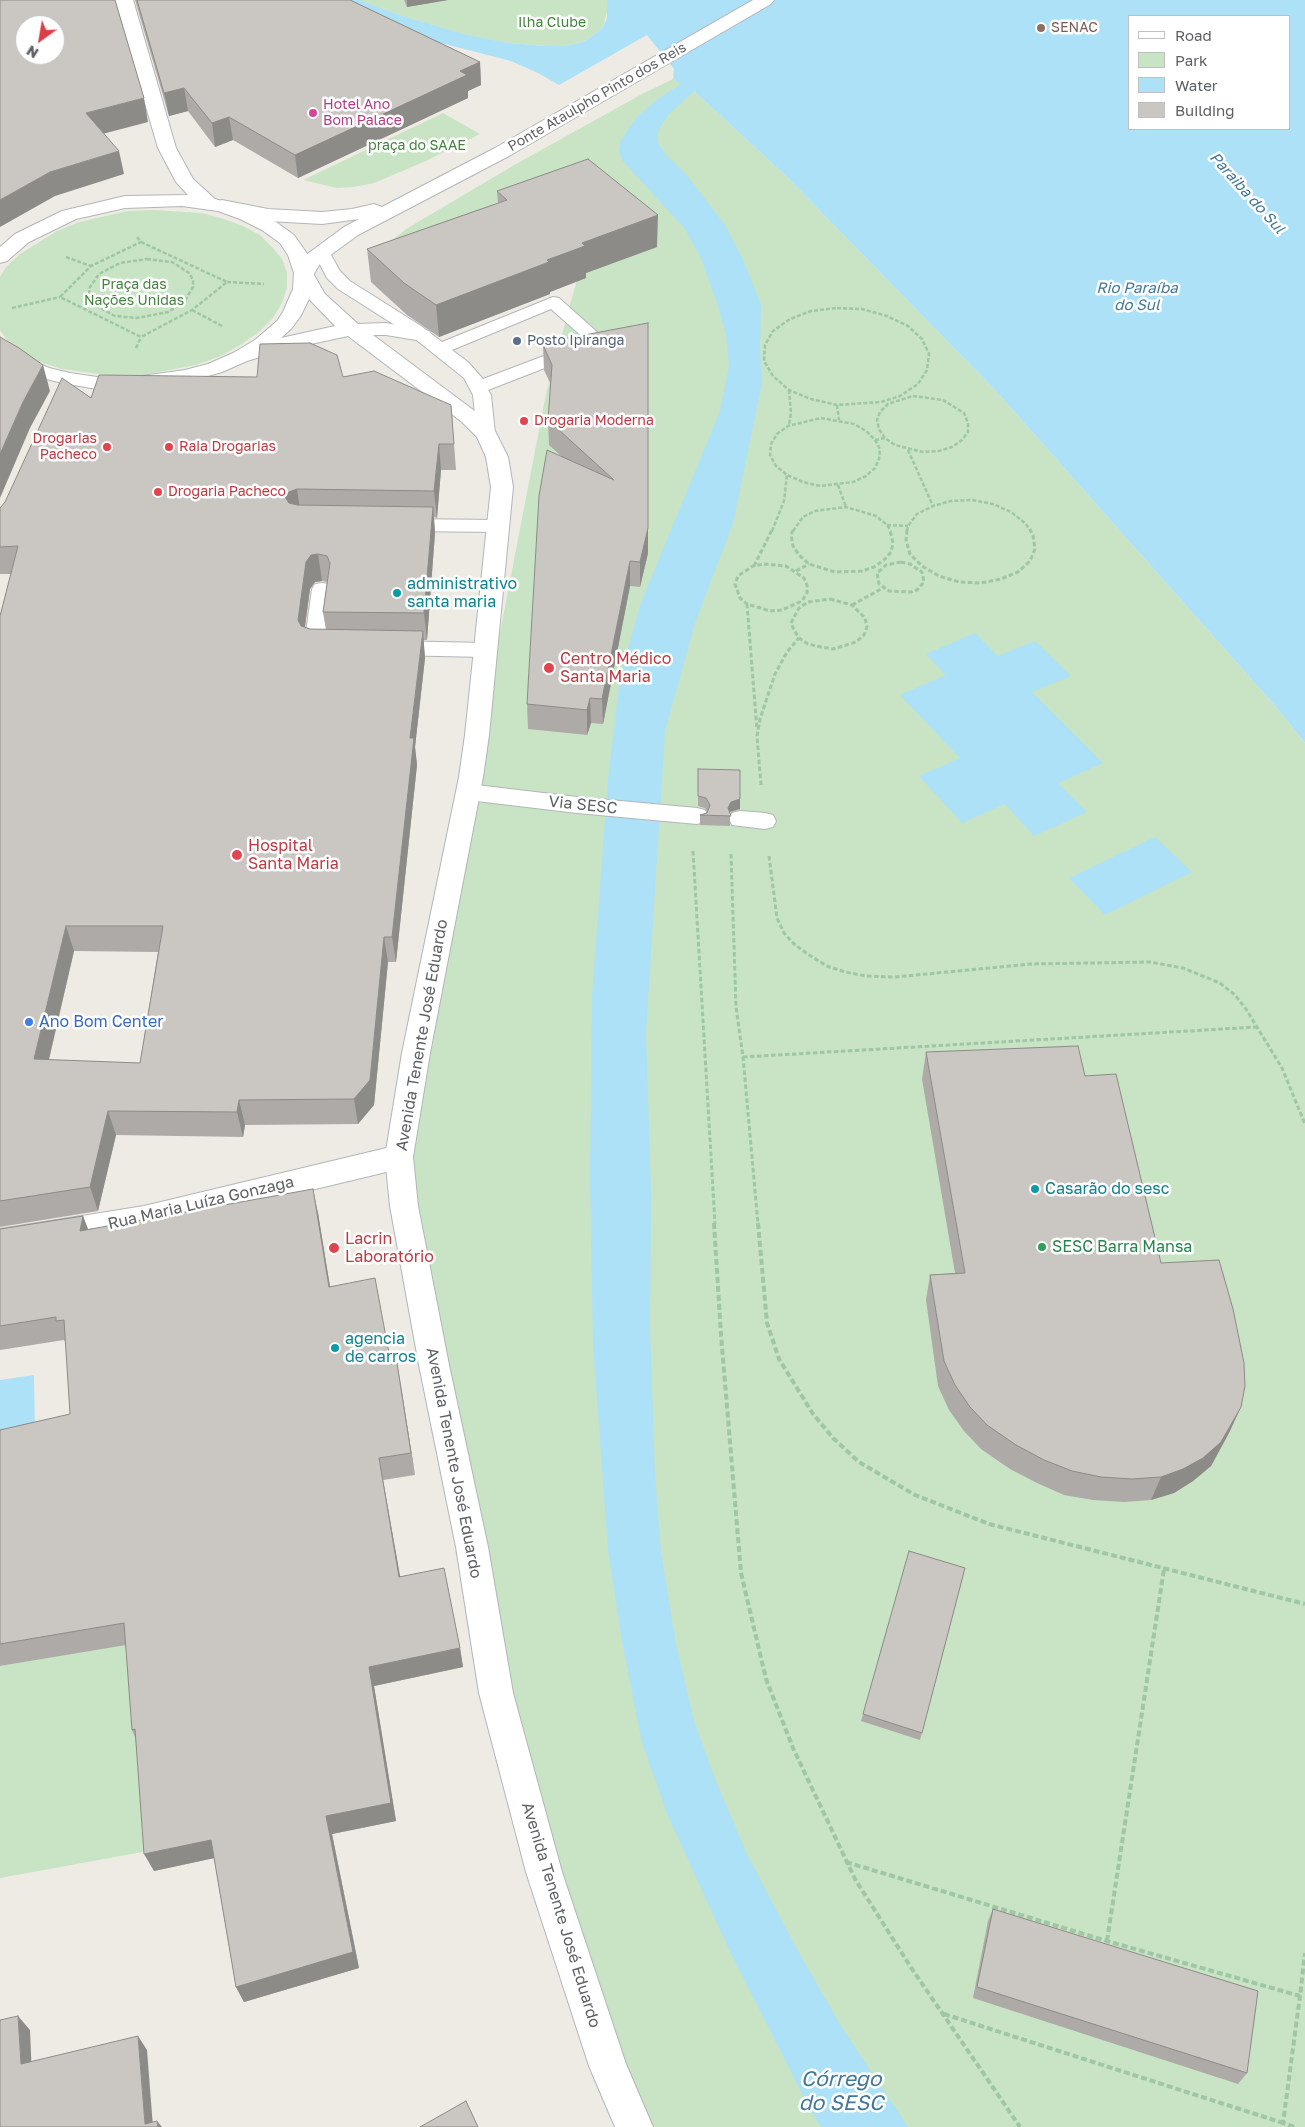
<!DOCTYPE html>
<html>
<head>
<meta charset="utf-8">
<style>
  body { margin:0 }
  #map { position:relative; width:1305px; height:2127px; overflow:hidden; background:#eeebe5; font-family:"Golos Text",sans-serif }
  canvas { display:block }
  .legend { position:absolute; left:1128px; top:15px; width:162px; height:115px; box-sizing:border-box; background:#fff; border:1px solid #bec0c1; margin:0; padding:6px 9px; list-style:none; font-size:15px; color:#5d6165 }
  .legend li { display:flex; align-items:center; gap:10px; height:25px }
  .legend b { width:25px; border:1px solid #bec0c1 }
  .north { position:absolute; left:15px; top:15px; width:50px; height:50px; box-sizing:border-box; background:#fff; border:1px solid #bec0c1; border-radius:50%; rotate:212deg; font-size:14px; font-weight:700; line-height:20px; text-align:center; color:#5d6165 }
  .north::after { content:''; display:block; margin:auto; width:18px; height:22px; background:#db3e48; clip-path:polygon(50% 0,100% 100%,50% 72%,0 100%) }
</style>
</head>
<body>
<div id="map">
<canvas width="1305" height="2127"></canvas>
<ul class="legend">
<li><b style="height:6px;background:#fff"></b>Road</li>
<li><b style="height:14px;background:#c8e4c4"></b>Park</li>
<li><b style="height:14px;background:#ace1f8"></b>Water</li>
<li><b style="height:14px;background:#cac6c2"></b>Building</li>
</ul>
<div class="north">N</div>
</div>
<script>
const g = document.querySelector('canvas').getContext('2d');
g.lineJoin = 'round';
function fill(path, color) { g.fillStyle = color; g.fill(path, 'evenodd'); }
const toPath = rows => new Path2D(rows.map(r => 'M' + r).join(''));
function trace(path, color, width, dash) { g.strokeStyle = color; g.lineWidth = width; g.lineCap = dash ? 'butt' : 'round'; g.setLineDash(dash || []); g.stroke(path); }
function write(font, color, halo, rows, align = 'center') {
  g.font = font + ' "Golos Text",sans-serif'; g.lineWidth = 5; g.setLineDash([]); g.textBaseline = 'middle'; g.strokeStyle = halo; g.fillStyle = color; for (const [text, x, y, turn = 0] of rows) {
    g.save(); g.translate(x, y); g.rotate((+turn || 0) * Math.PI / 180); g.textAlign = isNaN(turn) ? turn : align; if (halo) g.strokeText(text, 0, 0); g.fillText(text, 0, 0); g.restore();
  }
}
const green = toPath([
  [358,0,607,0,609,4,603,27,595,34,583,42,566,46,545,46,509,43,469,36,399,15],
  [673,79,694,91,785,175,996,391,1277,708,1305,743,1305,2127,638,2127,546,1872,403,1159,471,783,546,394,604,180,391,241,406,229,516,164,642,94],
  [443,113,480,134,426,161,374,183,354,187,337,188,303,180],
  [153,210,202,213,224,219,243,226,260,235,272,247,282,259,287,273,287,288,282,303,273,318,260,331,242,344,221,356,196,365,142,375,114,376,62,369,40,362,22,352,7,340,0,330,0,277,6,267,20,254,57,231,79,222,128,211],
  [137,1642,148,1851,0,1878,0,1666]
]);
const water = toPath([
  [317,0,359,0,399,15,467,35,509,43,545,46,566,46,583,42,595,34,603,27,607,18,607,0,1305,0,1305,743,1277,708,996,391,785,175,694,91,667,116,658,131,658,143,666,155,685,173,725,225,743,260,761,304,760,349,762,383,733,523,695,623,665,731,646,1032,651,1194,650,1330,655,1474,661,1553,676,1644,694,1721,713,1774,746,1852,794,1944,841,2026,908,2127,821,2127,809,2107,732,1956,668,1816,642,1743,622,1641,608,1550,593,1345,590,1176,592,996,608,779,620,679,640,605,720,411,729,366,726,335,717,303,701,258,685,229,622,160,619,150,621,140,637,117,658,99,681,84,673,79,674,69,647,35,559,85,538,73,511,61,441,43],
  [1129,16,1289,16,1289,129,1129,129],
  [975,633,998,656,1035,641,1071,676,1032,692,1103,763,1058,783,1087,812,1034,836,1005,804,962,823,919,776,960,758,900,695,946,675,926,654],
  [1155,837,1192,872,1105,915,1069,878],
  [34,1375,35,1437,0,1443,0,1380]
]);
const pathFar2 = toPath([
  [137,237,141,242],
  [141,242,227,282,192,310,141,337,60,297,91,266,141,242],
  [66,257,91,266],
  [147,259,172,262,189,273,193,280,193,287,184,302,168,312,137,318,115,316,93,304,89,293,90,287,99,274,120,263,147,259],
  [227,282,264,284],
  [12,308,60,297],
  [837,308,862,309,887,316,908,326,922,339,929,354,927,370,918,384,900,396,881,402,837,405,811,399,789,390,773,376,764,361,765,345,773,331,790,319,811,311,837,308],
  [192,310,222,326],
  [136,348,141,337],
  [789,390,791,413,789,425],
  [913,396,943,400,964,413,968,423,968,432,962,440,952,447,939,451,923,452,895,445,885,438,879,429,877,420,880,412,888,404,913,396],
  [837,405,839,420],
  [821,418,854,424,866,431,875,440,880,449,879,459,875,468,866,476,853,482,820,486,803,482,787,475,776,466,770,455,771,444,777,434,788,426,821,418],
  [875,440,885,438],
  [908,450,933,506],
  [838,485,846,507],
  [887,525,908,526],
  [772,531,784,501,787,475],
  [793,531,803,517,815,511,846,507,876,516,887,525,891,531],
  [907,531,908,526,917,514,933,506,951,501,972,500,993,504,1011,512,1025,523,1031,531]
]);
const pathFar1 = toPath([
  [793,530,791,535,793,546,799,555,809,564,835,572,862,571,874,567,884,560,891,552,893,543,890,530],
  [907,530,906,540,910,554,922,566,939,576,959,582,981,583,1001,579,1018,572,1030,561,1035,549,1033,535,1030,530],
  [901,562,910,564,922,572,924,582,917,590,911,592,889,591,879,584,877,573,886,565,901,562],
  [764,564,786,566,804,578,807,585,807,593,802,601,782,610,770,611,747,604,740,598,735,584,738,576,753,566,764,564],
  [754,566,772,530],
  [796,571,809,564],
  [830,599,852,605,865,618,867,627,864,635,856,642,833,649,821,647,808,644,799,638,794,630,791,623,799,608,808,602,830,599],
  [747,604,757,730],
  [852,605,883,588],
  [761,785,757,736,760,719,775,674,787,652,799,638],
  [693,851,715,1224],
  [731,854,736,1007,743,1057,758,1224],
  [769,856,777,918,784,933,794,944,809,955,827,966,845,972,866,976,895,977,1031,964,1150,962,1183,968,1220,983,1235,995,1246,1009,1282,1068,1305,1124],
  [743,1057,1257,1027]
]);
const path = toPath([
  [714,1223,721,1335,741,1573,766,1679,793,1748,855,1879,910,1966,1020,2127],
  [758,1223,767,1323,779,1359,813,1414,833,1438,859,1462,915,1495,989,1524,1305,1604],
  [846,1862,1107,1941,1300,1996,1305,1953],
  [1107,1941,1164,1569],
  [944,2014,1283,2123,1283,2127],
  [1294,2127,1283,2123,1300,1996]
]);
const service = toPath([
  [324,245,330,246,332,250,331,255,340,271,350,281,421,326,442,342,553,297,559,298,607,341,604,345,488,390,491,395,495,434,493,438,486,440,479,438,477,434,473,395,464,378,409,334,338,289,327,278,315,255,318,246,324,245],
  [551,309,586,340,483,379,468,362,452,350,551,309],
  [402,519,498,520,505,522,508,526,505,530,498,532,402,531,395,529,392,525,395,521,402,519],
  [322,583,329,584,332,589,325,640,335,642,338,647,335,652,314,654,307,652,304,647,312,589,315,584,322,583],
  [392,641,485,643,492,645,495,650,492,655,485,657,392,655,385,653,382,648,385,643,392,641],
  [468,784,577,797,697,808,705,810,708,816,705,822,697,824,577,813,468,800,460,797,457,792,460,787,468,784],
  [740,811,765,813,773,815,776,821,773,827,765,829,732,825,729,819,732,813,740,811]
]);
const minor = toPath([
  [399,1145,409,1149,413,1157,409,1165,399,1169,144,1230,0,1253,0,1229,144,1206,399,1145]
]);
const tertiary = toPath([
  [753,0,774,0,771,4,509,156,358,235,321,262,311,279,304,281,297,279,294,275,306,255,344,227,359,219,322,224,268,221,215,210,212,206,215,202,222,200,268,209,322,212,352,209,374,204,382,207,495,148,753,0]
]);
const secondary = toPath([
  [115,0,133,0,176,148,193,179,215,199,254,211,276,222,294,235,308,255,314,275,325,294,358,324,386,323,429,331,432,335,429,339,422,341,386,335,373,335,476,412,494,429,508,457,513,487,489,735,483,777,430,1053,413,1157,418,1206,449,1365,488,1547,513,1693,562,1872,626,2064,653,2127,615,2127,589,2066,526,1872,479,1693,456,1547,419,1365,390,1206,385,1157,402,1053,459,777,465,735,491,487,486,457,477,437,462,422,348,336,283,350,247,361,222,372,187,382,127,390,97,389,62,383,35,376,12,366,0,358,0,343,7,345,26,358,49,368,70,373,97,377,127,378,185,370,208,364,233,353,255,340,277,321,283,312,293,289,294,273,288,255,280,243,262,230,240,219,218,211,182,206,125,208,76,219,29,242,7,261,0,263,0,247,15,234,62,211,125,196,188,195,176,182,158,148,115,0],
  [309,299,335,326,281,338,291,329,300,317,309,299]
]);
const wall = toPath([
  [135,0,350,0,480,62,481,85,468,91,468,98,298,178,233,140,215,147,188,111,169,116],
  [404,0,448,0,407,7],
  [497,191,657,247,586,273,586,278,550,292,550,294,439,337,407,315,371,282,367,249,498,203],
  [558,340,648,553,640,587,630,586,603,724,591,723,587,735,528,729,527,704,561,456,549,445,548,420,551,385,544,370,543,345],
  [257,377,343,377,451,405,456,470,441,470,437,518,434,517,435,533,427,640,423,640,425,658,415,747,417,765,396,962,388,962,374,1105,358,1124,245,1125,243,1137,116,1135,98,1211,0,1227,0,616,11,574,0,574,0,508,91,398],
  [322,581,327,582,323,612,326,630,310,629,305,628,310,589,315,582],
  [74,951,158,952,140,1063,49,1060],
  [698,769,740,809,730,812,730,826,700,825,700,815,707,813,707,812,705,808,698,806],
  [926,1052,1085,1076,1230,1431,1211,1466,1193,1481,1174,1493,1151,1500,1124,1502,1093,1500,1064,1495,1037,1483,1010,1469,981,1449,964,1431,949,1410,938,1386,926,1300,930,1275,955,1273,922,1079],
  [318,1213,330,1287,391,1364,397,1363,415,1475,383,1480,400,1577,460,1648,463,1667,374,1686,396,1821,332,1834,359,1968,244,2002,236,1987,214,1858,154,1871,135,1737,132,1730,126,1645,0,1666,0,1430,70,1414,66,1344,64,1340,0,1350,0,1229,83,1216,88,1229],
  [965,1568,920,1740,861,1721,863,1714],
  [993,1909,1247,2073,1238,2084,973,1998,988,1921]
]);
const shadedWall = toPath([
  [407,0,448,0,407,7],
  [480,62,481,85,468,91,468,98,298,178,295,155,460,71],
  [184,88,188,111,169,116,164,93],
  [144,98,148,122,91,137,86,113],
  [229,117,233,140,215,147,212,123],
  [119,151,124,174,55,196,0,227,0,200,50,172],
  [658,215,657,247,586,273,586,278,550,292,550,294,439,337,436,305,547,260,582,243],
  [648,348,648,553,640,587,640,562],
  [43,365,50,391,30,428,0,498,0,454,23,402],
  [439,444,441,470,437,518,434,491],
  [297,489,301,516,289,524,285,497,289,492],
  [433,507,435,533,427,640,424,613],
  [318,554,322,581,315,582,310,589,302,647,298,620,306,562,311,555],
  [630,561,630,586,603,724,602,699],
  [423,631,425,658,415,747,417,765,396,962,392,937,410,738],
  [590,698,591,723,587,735,587,710],
  [740,799,740,809,730,812,729,816,728,808,731,802],
  [66,926,74,951,43,1084,34,1059],
  [384,937,388,962,374,1105,358,1124,354,1099],
  [239,1100,245,1125,243,1137,237,1112],
  [108,1111,116,1135,98,1211,90,1187],
  [313,1189,318,1213,334,1311,329,1287],
  [83,1216,92,1240,80,1231],
  [397,1363,401,1386,415,1475,411,1453],
  [1241,1407,1230,1431,1211,1466,1193,1481,1174,1493,1151,1500,1161,1477],
  [379,1458,383,1480,404,1598,399,1577],
  [460,1648,463,1667,374,1686,396,1821,332,1834,359,1968,244,2002,236,1987,326,1816,369,1667],
  [211,1840,219,1857,154,1871,144,1854],
  [18,2016,30,2030,32,2077,21,2064],
  [138,2036,147,2050,153,2127,145,2124],
  [157,2121,162,2127,158,2127]
]);
const building = toPath([
  [0,0,115,0,144,98,86,113,119,151,50,172,0,200,0,0],
  [25,25,55,25,55,55,25,55,25,25],
  [137,0,350,0,480,62,460,71,467,75,295,155,229,117,212,123,184,88,164,93,137,0],
  [588,159,658,215,582,243,585,246,547,260,549,262,436,305,404,283,367,249,507,200,497,191,588,159],
  [648,323,648,528,640,562,630,561,602,699,590,698,587,710,527,704,539,496,547,450,614,480,548,420,552,365,543,345,558,340,648,323],
  [0,337,19,348,43,365,23,402,0,454,0,337],
  [310,343,337,355,343,377,374,371,451,405,454,444,439,444,434,491,297,489,289,492,285,497,289,503,297,505,433,507,424,613,323,612,330,563,327,556,318,554,311,555,306,562,298,620,301,626,310,629,423,631,410,738,414,738,392,937,384,937,370,1080,354,1099,239,1100,237,1112,108,1111,90,1187,0,1201,0,616,18,546,0,547,0,508,5,502,62,378,91,398,99,375,257,377,260,344,310,343],
  [66,926,163,926,140,1063,34,1059,66,926],
  [698,769,740,770,740,799,731,802,728,808,731,816,700,815,707,813,710,805,706,798,698,796,698,769],
  [1078,1046,1085,1076,1116,1074,1161,1263,1219,1260,1233,1309,1244,1363,1245,1386,1241,1407,1221,1442,1203,1458,1183,1469,1161,1477,1132,1479,1101,1477,1072,1471,1044,1460,1016,1445,987,1425,970,1407,955,1385,944,1361,930,1275,965,1273,926,1052,1078,1046],
  [313,1189,329,1287,375,1278,391,1364,397,1363,411,1453,379,1458,399,1577,444,1568,460,1648,369,1667,391,1803,326,1816,353,1952,236,1987,211,1840,144,1854,135,1729,132,1730,124,1623,0,1644,0,1430,70,1414,64,1320,56,1321,56,1317,0,1326,0,1229,83,1216,80,1231,313,1189],
  [909,1551,965,1568,922,1733,863,1714,909,1551],
  [993,1909,1258,1991,1247,2073,977,1987,993,1909],
  [18,2016,21,2064,138,2036,145,2124,157,2121,158,2127,0,2127,0,2020,18,2016],
  [466,2101,478,2127,420,2127,466,2101]
]);
const markers = [
  [1041,28,5,"#8d6e63"],
  [313,113,5,"#d1479c"],
  [517,341,5,"#5c6f8a"],
  [524,421,5,"#e0444e"],
  [107,447,5,"#e0444e"],
  [169,447,5,"#e0444e"],
  [158,492,5,"#e0444e"],
  [397,593,5,"#0f9aa8"],
  [549,668,6,"#e0444e"],
  [237,855,6,"#e0444e"],
  [29,1022,5,"#3f7fe0"],
  [1035,1189,5,"#0f9aa8"],
  [1042,1247,5,"#2e9e5b"],
  [334,1248,6,"#e0444e"],
  [335,1348,5,"#0f9aa8"]
];
const farParknames = [
  ["Ilha Clube",552,23],
  ["praça do SAAE",417,146],
  ["Praça das",134,285],
  ["Nações Unidas",134,301]
];
const farEducationnames = [
  ["SENAC",1051,28]
];
const farStreetnames = [
  ["Ponte Ataulpho Pinto dos Reis",597,97,-30]
];
const farHotelnames = [
  ["Hotel Ano",323,105],
  ["Bom Palace",323,121]
];
const farServicenames = [
  ["Posto Ipiranga",527,341]
];
const farHealthnames = [
  ["Drogaria Moderna",534,421],
  ["Drogarias",97,439,"right"],
  ["Pacheco",97,455,"right"],
  ["Raia Drogarias",179,447],
  ["Drogaria Pacheco",168,492]
];
const farWaternames = [
  ["Paraiba do Sul",1247,193,48],
  ["Rio Paraíba",1137,288],
  ["do Sul",1137,305]
];
const cultureNames = [
  ["administrativo",407,584],
  ["santa maria",407,602],
  ["Casarão do sesc",1045,1189],
  ["agencia",345,1339],
  ["de carros",345,1357]
];
const healthNames = [
  ["Centro Médico",560,659],
  ["Santa Maria",560,677],
  ["Hospital",248,846],
  ["Santa Maria",248,864],
  ["Lacrin",345,1239],
  ["Laboratório",345,1257]
];
const streetNames = [
  ["Via SESC",583,805,6],
  ["Avenida Tenente José Eduardo",422,1035,-80],
  ["Rua Maria Luíza Gonzaga",201,1203,-13],
  ["Avenida Tenente José Eduardo",454,1463,79],
  ["Avenida Tenente José Eduardo",561,1915,73]
];
const shopNames = [
  ["Ano Bom Center",39,1022]
];
const leisureNames = [
  ["SESC Barra Mansa",1052,1247]
];
const nearWaternames = [
  ["Córrego",841,2079],
  ["do SESC",841,2103]
];
fill(green, '#c8e4c4');
fill(water, '#ace1f8');
trace(service, '#b3b6b9', 2);
trace(minor, '#b3b6b9', 2);
trace(tertiary, '#b3b6b9', 2);
trace(secondary, '#b2b5b9', 2);
trace(pathFar2, '#9fc6a5', 2.5, [4, 2]);
trace(pathFar1, '#9fc6a5', 3, [4.5, 2.5]);
trace(path, '#9fc6a5', 4, [6, 3]);
fill(service, '#fff');
fill(minor, '#fff');
fill(tertiary, '#fff');
fill(secondary, '#fff');
fill(wall, '#aeaaa7');
fill(shadedWall, '#8d8b88');
fill(building, '#cac6c2');
trace(building, '#8d8b88', 1);
for (const [x, y, r, color] of markers) { const dot = new Path2D(); dot.arc(x, y, r, 0, 2 * Math.PI); g.fillStyle = color; g.fill(dot); trace(dot, '#fff', 2); }
write('14px', '#43843d', '#fff', farParknames);
write('14px', '#785e54', '#fff', farEducationnames, 'left');
write('14px', '#5d6165', '#fff', farStreetnames);
write('14px', '#b23c85', '#fff', farHotelnames, 'left');
write('14px', '#4e5e75', '#fff', farServicenames, 'left');
write('14px', '#be3a42', '#fff', farHealthnames, 'left');
write('italic 15px', '#437898', '#fff', farWaternames);
write('16px', '#0d838f', '#fff', cultureNames, 'left');
write('16px', '#be3a42', '#fff', healthNames, 'left');
write('16px', '#5d6165', '#fff', streetNames);
write('16px', '#366cbe', '#fff', shopNames, 'left');
write('16px', '#27864d', '#fff', leisureNames, 'left');
write('italic 21px', '#437898', '#fff', nearWaternames);
</script>
</body>
</html>
